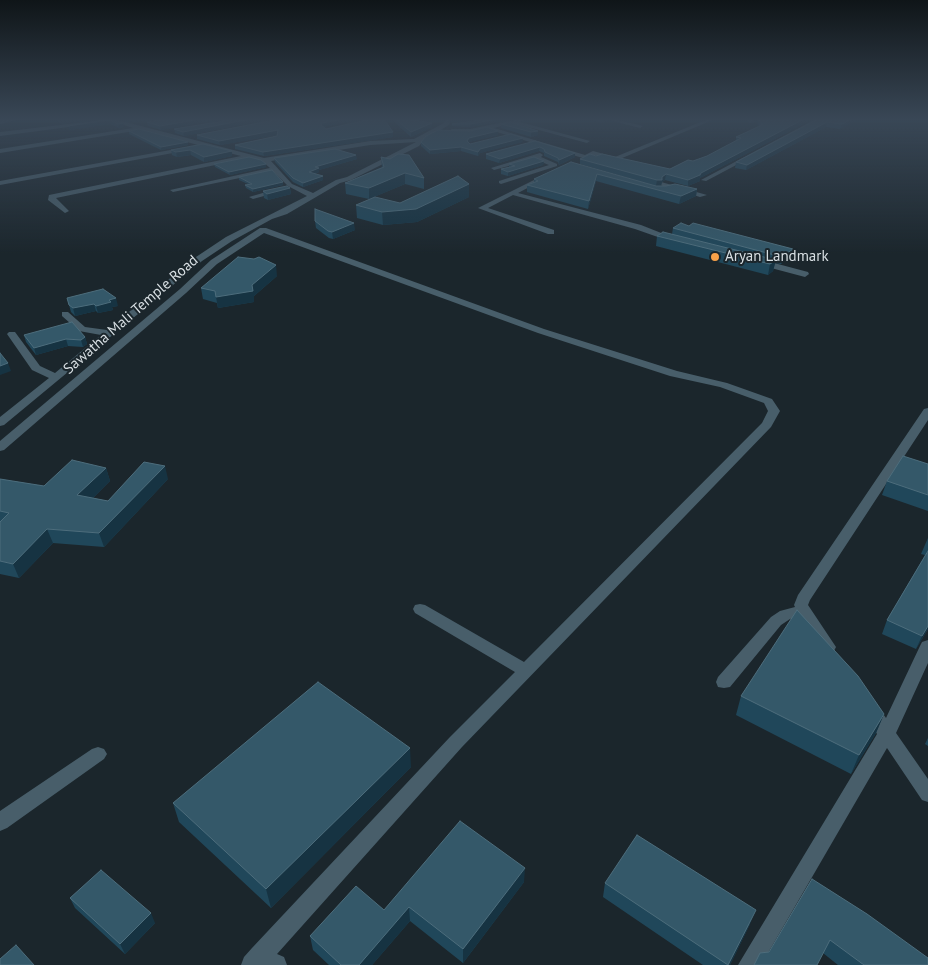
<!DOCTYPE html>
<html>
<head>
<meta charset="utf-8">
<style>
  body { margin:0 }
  canvas { display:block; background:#1b262c }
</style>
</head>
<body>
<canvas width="928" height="965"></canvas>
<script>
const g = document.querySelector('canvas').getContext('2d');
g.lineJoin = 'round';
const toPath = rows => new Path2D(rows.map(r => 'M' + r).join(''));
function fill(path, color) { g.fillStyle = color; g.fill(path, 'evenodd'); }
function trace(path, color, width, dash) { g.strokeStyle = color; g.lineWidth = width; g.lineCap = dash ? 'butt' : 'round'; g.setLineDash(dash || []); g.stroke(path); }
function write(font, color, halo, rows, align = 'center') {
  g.font = font + ' "PT Sans",sans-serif'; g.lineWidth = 4; g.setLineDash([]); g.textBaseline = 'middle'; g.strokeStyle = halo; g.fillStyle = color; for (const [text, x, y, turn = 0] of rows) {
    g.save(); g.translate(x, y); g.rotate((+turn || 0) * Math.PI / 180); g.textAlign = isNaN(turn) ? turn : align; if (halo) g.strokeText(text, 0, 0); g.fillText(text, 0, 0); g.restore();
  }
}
const minor = toPath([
  [10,119,22,119,0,124,0,120,10,119],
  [106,119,114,119,264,158,370,141,414,139,444,123,445,119,451,119,449,125,425,139,419,146,351,180,340,183,287,214,272,219,232,241,202,261,4,425,0,426,0,417,49,378,32,370,7,334,9,332,15,332,40,366,55,373,101,335,79,331,62,316,62,312,68,312,85,327,107,330,196,257,226,237,307,196,288,186,273,171,173,192,170,190,270,168,262,161,249,158,56,198,69,211,65,213,48,200,49,195,241,156,140,130,0,153,0,149,133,128,106,119],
  [416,142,347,177,336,180,313,193,292,184,271,161,370,145,416,142],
  [519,119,528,119,520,122,590,141,587,143,513,123,494,128,585,155,593,151,615,157,708,119,715,119,615,161,594,155,586,159,487,129,470,133,452,133,449,131,452,129,470,129,519,119],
  [605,119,614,119,643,126,640,128,605,119],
  [746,119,752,119,755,122,750,123,746,119],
  [816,119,823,119,706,181,701,180,816,119],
  [86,122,84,125,0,136,0,132,86,122],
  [187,147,189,150,0,185,0,181,187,147],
  [540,153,543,155,541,157,557,164,557,166,501,184,499,183,499,181,549,165,534,159,494,170,491,168,540,153],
  [550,172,552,173,552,175,518,193,641,225,679,240,672,242,635,229,513,195,488,208,554,230,554,234,548,234,478,208,550,172],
  [643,178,647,178,707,195,700,197,643,180,643,178],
  [280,188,282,189,282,191,253,199,249,197,280,188],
  [260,228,266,228,544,329,677,371,727,383,772,399,780,411,771,427,462,747,277,954,284,957,287,965,241,965,244,957,252,948,450,737,515,672,415,613,413,609,415,605,420,604,425,605,524,662,762,423,768,411,764,403,720,387,670,376,538,333,264,233,217,264,186,293,4,450,0,451,0,441,180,289,211,260,260,228],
  [759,259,808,272,809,274,805,277,756,264,756,260,759,259],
  [928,408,928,420,810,600,808,605,836,647,834,651,828,653,822,651,800,616,790,619,781,625,730,687,724,688,718,687,716,682,718,677,771,617,780,611,795,607,794,605,798,595,924,409,928,408],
  [928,640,928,663,896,733,928,779,928,802,922,800,887,748,761,965,738,965,877,734,862,709,864,704,870,702,876,704,886,718,920,646,922,642,928,640],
  [98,747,104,749,107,754,104,759,7,828,0,831,0,811,92,749,98,747]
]);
const wall = toPath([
  [44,119,92,119,61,124,55,120,46,121],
  [107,119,124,127,119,128,110,124,70,130,68,126],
  [121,119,271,119,184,136,175,133,174,129,223,121,221,119,161,130,148,126,147,122,167,119,134,122],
  [279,119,362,119,323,127,326,129,393,132,393,137,264,156,235,149,235,145,277,136,277,135,220,145,197,139,197,135],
  [393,119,408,119,432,123,432,127,411,137,393,121],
  [497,119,497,122,470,127,452,126,452,124],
  [583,119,608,119,607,122,603,123],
  [756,119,813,119,700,178,700,181,688,186,665,180,662,182,661,186,656,186,580,164,580,159,596,156,670,169,707,156,736,141,736,137,759,126],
  [818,119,859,119,840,129,826,127,746,170,735,168,736,162],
  [501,124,538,131,538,135,531,137,501,128],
  [129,131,188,142,188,145,161,150,129,134],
  [470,131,498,131,498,135,469,142,470,144,523,138,522,142,480,153,478,156,461,151,430,154,421,146,421,142],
  [535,141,575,157,559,165,558,162,544,156,544,153,539,151,499,163,486,159,486,154],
  [203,144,232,151,232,156,204,162,191,155,177,157,172,155,171,150],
  [381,157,424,178,424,189,405,184,369,199,346,194,345,183,382,167],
  [274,158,357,159,319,170,319,172,315,174,323,176,323,180,303,187,293,182,275,162],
  [544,161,543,165,508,176,501,174,501,169,509,167,509,164],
  [571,162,656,186,697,189,696,196,679,204,596,181,588,209,527,192,527,185,534,182,534,179],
  [214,164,266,167,230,175,215,167],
  [239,177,283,182,283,185,253,192,246,188,245,185,248,184,239,180],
  [290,188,291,194,268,200,264,198,263,191],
  [469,197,417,222,383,225,357,218,356,205,400,203],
  [315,221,355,230,333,239,329,238,316,228],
  [689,226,793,249,791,256,781,264,775,263,773,271,768,275,656,246,657,236,672,234,673,228],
  [277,276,254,296,254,302,218,308,217,303,203,299,201,288],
  [67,298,118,306,112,307,113,310,98,313,96,311,75,316,71,312],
  [24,335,85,337,87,344,83,347,68,346,36,355,26,342],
  [928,464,928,511,882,495,887,481],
  [106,468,110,481,93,498,108,501,168,479,104,547,53,543,19,578,0,574,0,479,44,486],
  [928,538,928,629,916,649,882,634,887,620,925,555,921,554],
  [741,696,884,714,876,733,851,774,736,715],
  [928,738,928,746,925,744],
  [411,767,271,908,179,822,173,803],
  [812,879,928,965,838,965,823,953,769,952],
  [524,882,463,963,410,921,372,965,329,965,313,950,310,936,384,910],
  [605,883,750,924,730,965,703,965,603,897],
  [70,898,155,923,125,954,75,908]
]);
const shadedWall = toPath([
  [46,119,55,119,55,120,46,121],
  [67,119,92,119,61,124,60,120],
  [133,119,168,119,134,122],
  [200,119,221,119,161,130,160,126],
  [250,119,271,119,184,136,183,132],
  [343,119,362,119,323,127,321,125,322,123],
  [497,119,497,122,470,127,470,124],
  [608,119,607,122,603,123,604,120],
  [804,119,813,119,700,178,701,173],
  [852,119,859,119,840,129,842,124],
  [109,120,110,124,70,130,68,126],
  [827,122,826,127,746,170,747,165],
  [123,123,124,127,119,128,118,124],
  [432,123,432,127,411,137,411,132],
  [278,130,278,135,220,145,219,141],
  [498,131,498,135,469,142,467,141,469,138],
  [538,131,538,135,531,137,531,132],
  [393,132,393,137,264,156,263,152],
  [523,138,522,142,480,153,478,156,478,152,480,149],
  [188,142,188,145,161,150,161,147],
  [461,147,461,151,430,154,430,150],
  [540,147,539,151,499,163,500,159],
  [190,150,191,155,177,157,176,152],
  [232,151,232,156,204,162,204,157],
  [575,153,575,157,559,165,559,160],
  [356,155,357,159,319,170,319,172,309,176,309,172,315,167],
  [544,161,543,165,508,176,508,172],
  [266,164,266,167,230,175,229,172],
  [405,173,405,184,369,199,369,188],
  [597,174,596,181,588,209,589,201],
  [666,174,665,180,662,182,661,186,656,186,657,180],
  [700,175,700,181,688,186,688,180],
  [323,176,323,180,303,187,303,183],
  [283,182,283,185,253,192,253,189],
  [469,184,469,197,417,222,383,225,382,212],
  [290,188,291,194,268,200,267,194],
  [697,189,696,196,679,204,681,196],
  [354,223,355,230,333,239,332,232],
  [793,249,791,256,781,264,782,257],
  [776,260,773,271,768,275,770,264],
  [276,265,277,276,254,296,254,302,218,308,216,297],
  [116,298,118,306,112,307,113,310,98,313,96,306,109,300],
  [94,304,96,311,75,316,73,308],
  [85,337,87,344,83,347,81,340],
  [66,339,68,346,36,355,34,348],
  [8,363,11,371,0,375,0,366],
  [165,466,168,479,104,547,99,533],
  [106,468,110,481,82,509,77,495],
  [47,529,53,543,19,578,13,564],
  [928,626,928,629,916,649,922,636],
  [884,714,876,733,851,774,859,755],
  [410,748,411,767,271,908,266,889],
  [525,868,524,882,463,963,463,949],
  [409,907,410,921,372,965,359,965],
  [756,910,750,924,730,965,728,965],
  [151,913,155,923,125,954,120,944]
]);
const building = toPath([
  [107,119,123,123,118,124,109,120,68,126,107,119],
  [167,119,200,119,160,126,147,122,167,119],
  [225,119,250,119,183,132,174,129,224,121,225,119],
  [279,119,343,119,322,123,321,125,326,129,371,119,384,119,393,132,263,152,235,145,277,136,278,130,219,141,197,135,279,119],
  [395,119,408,119,432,123,411,132,395,119],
  [486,119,497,119,470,124,452,124,486,119],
  [759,119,804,119,701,173,700,175,688,180,666,174,662,177,662,180,657,180,580,159,590,154,596,156,602,154,670,169,688,160,693,161,707,156,741,138,736,137,762,125,759,119],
  [818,119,852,119,842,124,827,122,747,165,736,162,818,119],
  [510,122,538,131,531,132,501,124,510,122],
  [487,127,498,131,469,138,467,141,470,144,511,134,523,138,480,149,478,152,461,147,430,150,421,142,426,136,438,130,470,131,487,127],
  [139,129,188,142,161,147,129,131,139,129],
  [535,141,575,153,559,160,558,158,545,152,544,149,540,147,500,159,486,154,535,141],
  [203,144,232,151,204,157,190,150,176,152,171,150,203,144],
  [335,149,356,155,315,167,319,168,309,172,323,176,303,183,293,178,274,158,335,149],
  [398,154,409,155,424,178,405,173,369,188,345,183,384,167,381,157,390,159,398,154],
  [249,157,261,160,266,164,229,172,214,164,249,157],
  [534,157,544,161,508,172,501,169,515,166,509,164,534,157],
  [571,162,656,186,666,186,675,184,697,189,681,196,597,174,589,201,527,185,538,181,534,179,571,162],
  [272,170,283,182,253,189,245,185,252,184,239,177,272,170],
  [458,176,469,184,416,209,382,212,356,205,375,197,400,203,458,176],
  [287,186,290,188,267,194,263,191,287,186],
  [315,209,354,223,332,232,328,231,315,221,315,209],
  [681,223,689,226,693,223,793,249,782,257,673,228,681,223],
  [663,232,776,260,770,264,657,236,663,232],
  [238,257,254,259,259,257,276,265,252,285,253,291,216,297,215,291,201,288,238,257],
  [103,289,116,298,109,300,111,302,96,306,94,304,73,308,69,305,67,298,103,289],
  [72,322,85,337,81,340,66,339,34,348,24,335,72,322],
  [0,353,8,363,0,366,0,353],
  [903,456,928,464,928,495,887,481,903,456],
  [72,460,106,468,77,495,108,501,144,462,165,466,99,533,47,529,13,564,0,561,0,522,9,513,0,511,0,479,44,486,72,460],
  [928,551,928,626,922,636,887,620,928,551],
  [797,610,858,676,884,714,859,755,741,696,797,610],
  [318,682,410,748,266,889,173,803,318,682],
  [460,821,525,868,463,949,409,907,359,965,341,965,310,936,356,886,384,910,460,821],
  [637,835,756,910,728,965,605,883,637,835],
  [101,870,151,913,120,944,70,898,101,870],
  [812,879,867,914,928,958,928,965,864,965,830,940,817,965,754,965,760,953,769,952,812,879],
  [16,945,34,965,0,965,0,959,16,945]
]);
const markers = [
  [715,257,5,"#f7a149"]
];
const farPoinames = [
  ["Aryan Landmark",725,257]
];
const farStreetnames = [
  ["Sawatha Mali Temple Road",131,315,-41]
];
fill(minor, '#485e6a');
fill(wall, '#20475a');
fill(shadedWall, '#163342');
fill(building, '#345869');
trace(building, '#4d6d7c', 1);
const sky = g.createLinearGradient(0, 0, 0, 254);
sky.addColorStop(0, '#0f1518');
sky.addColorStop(0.47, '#394756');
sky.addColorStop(1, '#39475600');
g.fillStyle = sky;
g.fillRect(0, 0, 928, 254);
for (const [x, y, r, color] of markers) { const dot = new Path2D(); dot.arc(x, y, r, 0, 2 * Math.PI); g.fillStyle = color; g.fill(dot); trace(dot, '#1b262c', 2); }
write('15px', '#d8dfe3', '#1b262c', farPoinames, 'left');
write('15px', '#d8dfe3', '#1b262c', farStreetnames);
</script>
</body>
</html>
